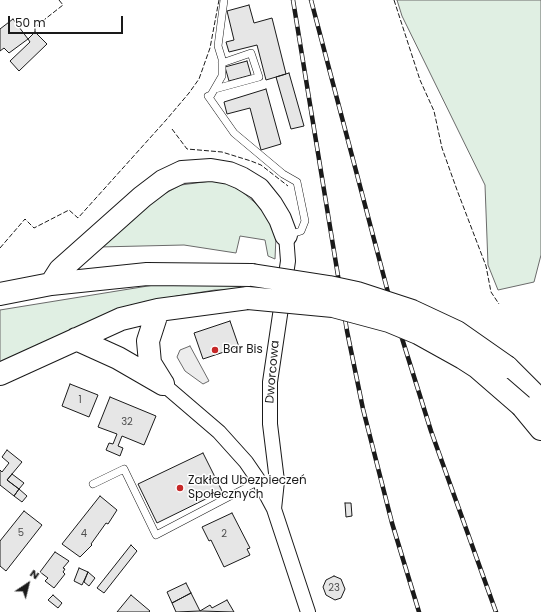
<!DOCTYPE html>
<html>
<head>
<meta charset="utf-8">
<style>
  body { margin:0 }
  #map { position:relative; width:541px; height:612px; overflow:hidden; background:#fff; font-family:Poppins,sans-serif }
  canvas { display:block }
  .north { position:absolute; left:8px; top:564px; width:40px; height:40px; -webkit-text-stroke:3px #fff; paint-order:stroke; rotate:35deg; font-size:11px; font-weight:700; line-height:16px; text-align:center; color:#1a1a1a }
  .north::after { content:''; display:block; margin:auto; width:14px; height:18px; background:#1a1a1a; clip-path:polygon(50% 0,100% 100%,50% 72%,0 100%) }
  .scale { position:absolute; left:8px; top:16px; width:115px; height:18px; box-sizing:border-box; border:2px solid #1a1a1a; border-top:0; padding-left:5px; font-size:12px; line-height:14px; white-space:nowrap; color:#1a1a1a; -webkit-text-stroke:3px #fff; paint-order:stroke }
</style>
</head>
<body>
<div id="map">
<canvas width="541" height="612"></canvas>
<div class="north">N</div>
<div class="scale">50 m</div>
</div>
<script>
const g = document.querySelector('canvas').getContext('2d');
g.lineJoin = 'round';
function fill(path, color) { g.fillStyle = color; g.fill(path, 'evenodd'); }
const toPath = rows => new Path2D(rows.map(r => 'M' + r).join(''));
function trace(path, color, width, dash) { g.strokeStyle = color; g.lineWidth = width; g.lineCap = dash ? 'butt' : 'round'; g.setLineDash(dash || []); g.stroke(path); }
function write(font, color, halo, rows, align = 'center') {
  g.font = font + ' Poppins,sans-serif'; g.lineWidth = 3; g.setLineDash([]); g.textBaseline = 'middle'; g.strokeStyle = halo; g.fillStyle = color; for (const [text, x, y, turn = 0] of rows) {
    g.save(); g.translate(x, y); g.rotate((+turn || 0) * Math.PI / 180); g.textAlign = isNaN(turn) ? turn : align; if (halo) g.strokeText(text, 0, 0); g.fillText(text, 0, 0); g.restore();
  }
}
const green = toPath([
  [397,0,541,0,541,255,534,282,498,290,488,265,485,185,402,16,397,0],
  [211,181,226,183,240,190,259,206,267,216,276,236,275,259,268,256,265,240,240,236,236,253,184,245,99,247,142,209,164,194,181,185,211,181],
  [241,283,240,290,215,290,177,296,139,305,0,364,0,310,154,285,241,283]
]);
const parking = toPath([
  [190,346,209,381,203,384,185,371,177,357,180,350,190,346]
]);
const building = toPath([
  [249,5,254,23,272,18,286,74,266,80,257,45,229,52,226,42,234,40,227,11,249,5],
  [13,19,28,39,9,53,4,48,0,51,0,29,13,19],
  [35,32,47,44,19,71,10,61,30,42,28,39,35,32],
  [247,61,251,75,229,81,225,67,247,61],
  [289,73,304,126,291,129,276,77,289,73],
  [266,89,281,144,261,150,250,108,227,114,224,102,266,89],
  [230,321,239,347,203,359,194,333,230,321],
  [70,384,98,395,89,417,62,406,70,384],
  [110,397,156,416,144,445,122,436,118,446,123,448,120,456,106,450,109,443,113,444,117,434,98,427,110,397],
  [7,450,22,462,7,480,19,489,14,496,0,485,0,470,2,472,9,463,2,457,7,450],
  [203,453,222,491,157,523,138,484,203,453],
  [12,474,24,483,19,489,7,480,12,474],
  [19,489,27,496,22,502,14,496,19,489],
  [100,496,117,510,108,524,106,523,91,544,92,545,80,557,62,544,100,496],
  [345,503,351,503,352,516,346,517,345,503],
  [24,511,42,525,6,571,0,566,0,541,24,511],
  [232,513,250,548,247,549,250,555,224,567,211,540,209,541,202,527,232,513],
  [131,545,137,551,104,593,97,588,131,545],
  [55,552,69,561,63,568,65,569,63,572,65,574,54,588,45,581,48,578,40,572,55,552],
  [79,568,88,572,82,585,74,581,79,568],
  [88,572,95,578,89,586,84,582,88,572],
  [334,576,341,579,345,589,341,598,335,600,326,595,323,587,326,580,334,576],
  [186,583,191,593,172,603,167,592,186,583],
  [191,593,200,611,176,612,172,603,191,593],
  [53,595,62,603,58,608,48,600,53,595],
  [131,595,150,611,149,612,117,612,131,595],
  [227,600,234,612,200,611,210,605,212,608,227,600]
]);
const service = toPath([
  [224,0,218,46,222,59,222,76,211,95,208,96,234,133,283,174,297,182,305,221,301,231,288,235],
  [215,89,259,77,251,53,222,63],
  [93,484,124,469,156,535,259,481]
]);
const minor = toPath([
  [163,384,219,432,246,462,259,481,274,509,308,612],
  [274,509,277,481,270,424,270,382,288,261,286,235]
]);
const primary = toPath([
  [51,284,60,270,142,197,163,181,182,172,211,170,229,173,241,178,259,189,271,204,280,219,286,235],
  [0,294,51,284,147,274,252,275],
  [158,310,148,341,150,363,163,384],
  [76,339,118,358,163,384],
  [507,367,541,401],
  [0,374,121,319,158,310,248,298],
  [522,406,541,429]
]);
const rail = toPath([
  [293,0,347,331,363,409,392,523,419,612],
  [311,0,390,300,431,431,496,612]
]);
const primaryBridge = toPath([
  [252,275,329,287,357,293,412,311,457,332,507,367],
  [248,298,333,306,389,321,418,333,463,358,477,367,522,406]
]);
const fence = toPath([
  [394,0,420,80,434,111,442,148,457,190,486,266,491,292,499,304],
  [35,32,35,27,63,5,59,0],
  [172,129,187,149,222,152,251,161,261,165,288,186],
  [0,248,25,219,34,228,69,210,78,218,167,119,189,93,199,79,210,48,219,0]
]);
const markers = [
  [215,350,4,"#c62828"],
  [180,488,4,"#c62828"]
];
const numberNames = [
  ["1",80,400],
  ["32",127,422],
  ["5",21,533],
  ["4",84,534],
  ["2",224,534],
  ["23",334,588]
];
const poiNames = [
  ["Bar Bis",223,350],
  ["Zakład Ubezpieczeń",188,481],
  ["Społecznych",188,495]
];
const streetNames = [
  ["Dworcowa",273,372,-85]
];
fill(green, '#e0efe3');
trace(green, '#6a6a6a', 1);
fill(parking, '#ededed');
trace(parking, '#6a6a6a', 1);
fill(building, '#e6e6e6');
trace(building, '#1a1a1a', 1);
trace(service, '#1a1a1a', 8);
trace(minor, '#1a1a1a', 16);
trace(primary, '#1a1a1a', 24);
trace(service, '#fff', 7);
trace(minor, '#fff', 14);
trace(primary, '#fff', 22);
trace(rail, '#1a1a1a', 4.5);
trace(rail, '#fff', 3, [9]);
trace(primaryBridge, '#1a1a1a', 24, []);
trace(primaryBridge, '#fff', 22);
trace(fence, '#1a1a1a', 1, [5, 2]);
for (const [x, y, r, color] of markers) { const dot = new Path2D(); dot.arc(x, y, r, 0, 2 * Math.PI); g.fillStyle = color; g.fill(dot); trace(dot, '#fff', 1.5); }
write('10px', '#4d4d4d', null, numberNames);
write('12px', '#1a1a1a', '#fff', poiNames, 'left');
write('12px', '#1a1a1a', '#fff', streetNames);
</script>
</body>
</html>
